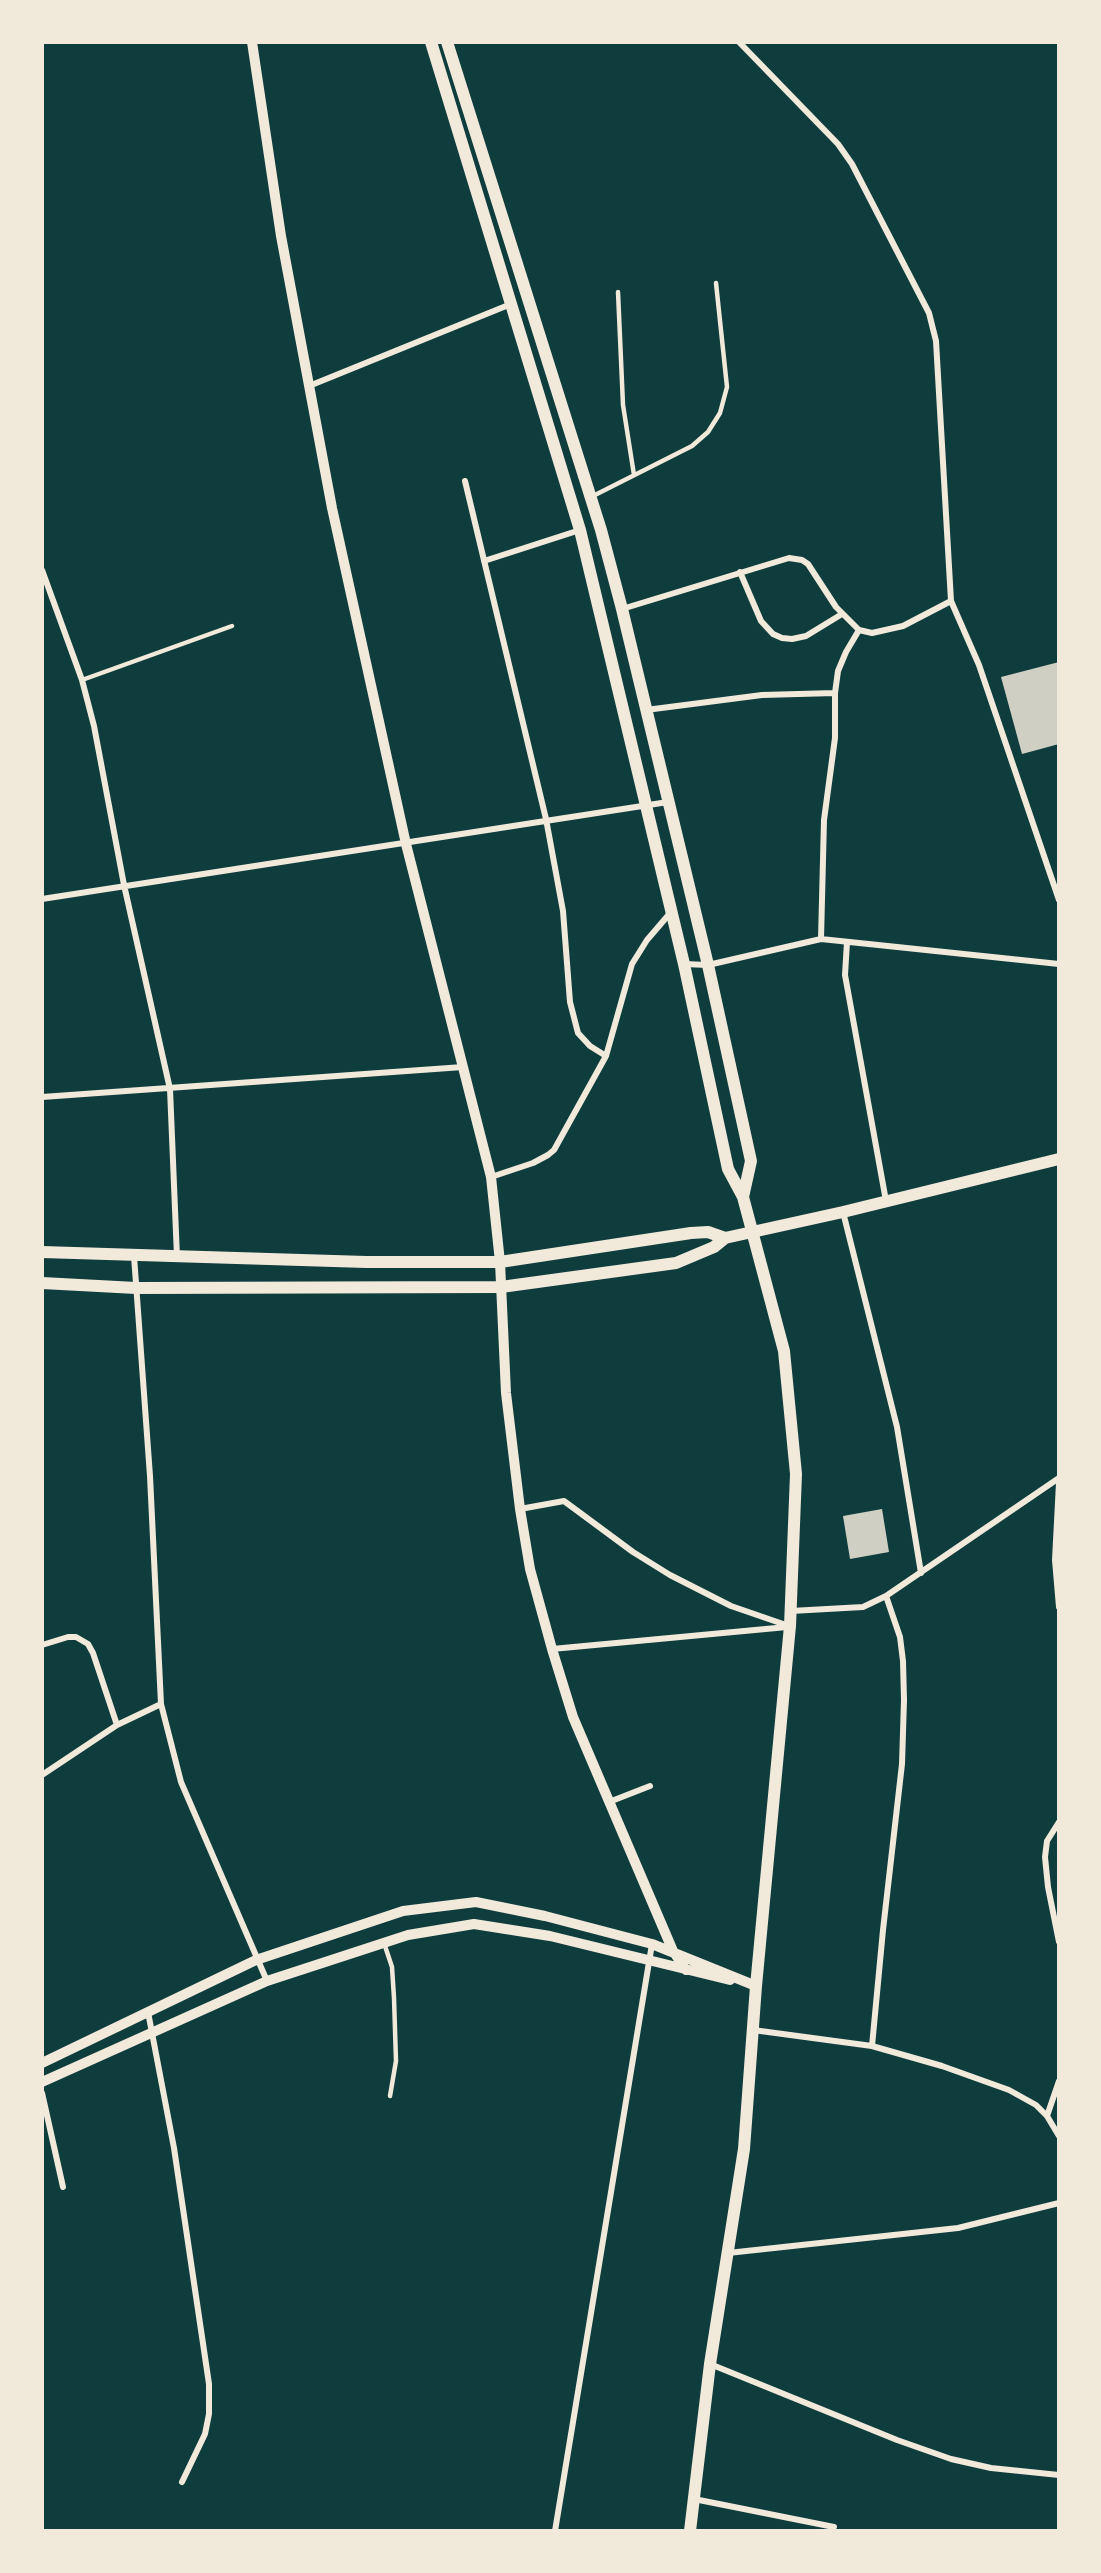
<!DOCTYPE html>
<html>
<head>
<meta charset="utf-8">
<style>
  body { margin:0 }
  #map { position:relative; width:1101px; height:2573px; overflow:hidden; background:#0f3d3e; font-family:"Roboto Condensed",sans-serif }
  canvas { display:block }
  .frame { position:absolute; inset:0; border:44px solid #f1e9da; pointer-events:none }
</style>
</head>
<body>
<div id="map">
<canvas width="1101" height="2573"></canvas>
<div class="frame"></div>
</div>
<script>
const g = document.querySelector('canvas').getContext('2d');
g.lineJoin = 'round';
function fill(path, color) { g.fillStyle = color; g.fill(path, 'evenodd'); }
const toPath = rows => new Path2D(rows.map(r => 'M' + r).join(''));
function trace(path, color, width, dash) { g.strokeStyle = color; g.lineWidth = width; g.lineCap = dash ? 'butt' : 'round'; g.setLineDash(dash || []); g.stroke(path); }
const building = toPath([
  [1059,662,1059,744,1022,754,1001,677],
  [882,1509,889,1552,850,1559,843,1516]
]);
const service = toPath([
  [618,292,623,405,634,475],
  [591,497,692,446,708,432,720,413,727,387,716,283],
  [82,680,232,626],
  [384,1943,392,1967,394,1998,396,2061,390,2096]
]);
const minor = toPath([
  [739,42,838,144,852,164,929,313,936,341,951,601,979,665,1059,900],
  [309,386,511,304],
  [465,481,546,819,563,911,570,1002,578,1033,590,1046,606,1056],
  [484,561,580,530],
  [42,570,82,680,94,726,124,885,170,1089,177,1257],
  [740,572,761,621,773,634,782,638,792,639,806,636,842,614],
  [622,609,789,558,802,560,808,564,836,607,859,630,872,633,903,626,951,601],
  [646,710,762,695,835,693],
  [42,899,668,802],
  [821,939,824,820,835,738,835,693,838,671,846,652,859,630],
  [847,942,845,975,886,1201],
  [684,964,708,965,821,939,1059,964],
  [42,1097,463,1067],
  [491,1177,533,1163,548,1155,554,1150,606,1056,632,964,647,940,671,912],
  [843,1212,897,1427,921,1573],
  [134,1256,150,1476,161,1704,181,1782,267,1981],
  [1059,1483,1055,1560,1059,1607],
  [520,1509,564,1501,633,1552,670,1575,731,1606,789,1626],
  [791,1611,863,1607,886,1596,1059,1478],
  [42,1645,68,1637,76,1637,88,1644,93,1653,117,1725],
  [552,1649,787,1627],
  [42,1775,117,1725,161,1704],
  [609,1802,650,1786],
  [1059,1822,1047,1841,1045,1857,1048,1887,1059,1942],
  [148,2012,174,2148,209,2384,209,2414,205,2434,182,2482],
  [753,2030,872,2046,942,2066,1009,2090,1036,2105,1047,2116,1059,2136],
  [872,2046,883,1930,902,1764,904,1700,903,1661,900,1637,886,1596],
  [42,2093,63,2187],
  [1047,2116,1059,2081],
  [728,2253,958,2228,1059,2203],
  [710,2364,897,2440,951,2459,991,2468,1059,2475],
  [694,2499,834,2527],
  [555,2531,652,1944]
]);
const tertiary = toPath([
  [252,42,281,236,332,508,406,844,491,1177,500,1262,506,1393,520,1509,530,1569,552,1649,573,1717,673,1951,686,1970],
  [42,2063,256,1960,403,1911,476,1902,545,1916,652,1944,756,1986],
  [42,2082,267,1981,408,1935,474,1924,550,1936,730,1980]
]);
const secondary = toPath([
  [431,42,580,530,684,964,728,1169,743,1197,784,1351,796,1474,790,1626,756,1986,744,2149,710,2364,690,2531],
  [447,42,601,530,622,609,708,965,751,1161,743,1197],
  [42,1252,366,1262,500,1262,691,1233,708,1232,725,1238],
  [42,1283,136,1288,501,1287,676,1263,714,1247,725,1238,843,1212,1059,1159]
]);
fill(building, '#cfcfc3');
trace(service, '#f1e9da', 4.5);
trace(minor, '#f1e9da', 6);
trace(tertiary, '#f1e9da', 10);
trace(secondary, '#f1e9da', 12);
</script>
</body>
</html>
